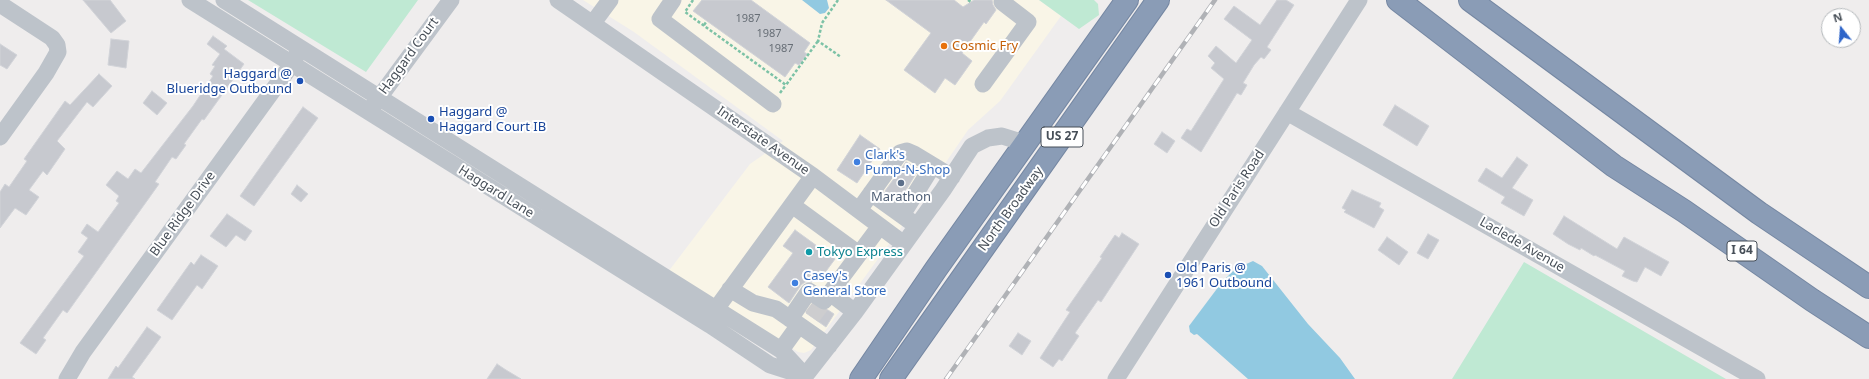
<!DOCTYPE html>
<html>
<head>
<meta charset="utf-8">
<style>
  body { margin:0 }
  #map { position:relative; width:1869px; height:379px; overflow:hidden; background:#efeded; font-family:"Noto Sans",sans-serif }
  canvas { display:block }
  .north { position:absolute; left:1821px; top:8px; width:40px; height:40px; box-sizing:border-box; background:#fff; border:1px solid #b5b9bc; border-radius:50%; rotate:343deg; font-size:11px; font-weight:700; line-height:16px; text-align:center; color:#474f58 }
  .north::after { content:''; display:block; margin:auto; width:14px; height:18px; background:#2d64c9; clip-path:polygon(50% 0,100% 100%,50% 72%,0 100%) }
</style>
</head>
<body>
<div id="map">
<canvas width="1869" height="379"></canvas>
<div class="north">N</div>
</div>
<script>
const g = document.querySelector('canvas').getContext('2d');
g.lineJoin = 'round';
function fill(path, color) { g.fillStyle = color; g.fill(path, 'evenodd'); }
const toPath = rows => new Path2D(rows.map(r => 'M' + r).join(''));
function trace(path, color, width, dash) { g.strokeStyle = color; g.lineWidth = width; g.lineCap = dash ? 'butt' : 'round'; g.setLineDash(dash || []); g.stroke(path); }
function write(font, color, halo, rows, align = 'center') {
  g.font = font + ' "Noto Sans",sans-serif'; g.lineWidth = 4; g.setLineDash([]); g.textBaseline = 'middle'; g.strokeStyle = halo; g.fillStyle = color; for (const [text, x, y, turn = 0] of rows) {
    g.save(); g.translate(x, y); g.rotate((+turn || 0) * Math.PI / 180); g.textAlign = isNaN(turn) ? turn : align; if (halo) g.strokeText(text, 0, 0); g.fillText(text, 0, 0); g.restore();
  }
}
const commercial = toPath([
  [583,0,1039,0,1061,16,1000,101,968,130,903,225,811,350,804,353,798,352,668,272,750,164,783,141,634,32]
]);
const green = toPath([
  [248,0,418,0,366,72],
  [1039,0,1094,0,1098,4,1099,15,1079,29],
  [1524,262,1726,379,1452,379]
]);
const water = toPath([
  [802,0,827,0,829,8,825,13,820,14],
  [1253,261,1262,266,1308,324,1340,358,1355,379,1248,379,1197,334,1194,335,1190,332,1189,326,1222,282,1235,269]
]);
const building = toPath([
  [83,0,110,0,126,21,111,33,83,0],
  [702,0,751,0,810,43,804,52,807,54,799,65,795,63,785,77,693,11,702,0],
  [886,0,954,0,963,7,974,0,992,0,993,5,996,10,986,24,984,22,962,53,972,61,955,85,945,78,935,93,904,70,931,33,886,0],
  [1277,0,1286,0,1294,5,1267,47,1271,50,1264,59,1261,57,1254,65,1243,83,1247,85,1241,95,1237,93,1201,152,1181,138,1187,129,1191,131,1224,79,1211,68,1215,63,1208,56,1216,46,1236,63,1252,40,1224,19,1234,6,1260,25,1277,0],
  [213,36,227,46,224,49,244,64,204,120,202,119,184,144,186,145,176,159,172,157,155,182,159,184,67,313,63,310,43,338,46,340,36,354,20,343,84,256,78,252,88,238,81,233,87,224,98,232,119,203,116,201,119,196,106,185,117,171,128,179,135,169,141,173,193,106,213,76,210,74,215,66,212,65,220,54,207,44,213,36],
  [111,39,129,41,126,68,108,65,111,39],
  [0,44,17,55,7,69,0,65,0,44],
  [99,74,112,86,93,107,87,102,57,141,65,149,47,175,43,171,29,190,39,197,26,215,15,208,0,228,0,192,5,184,9,187,27,161,24,159,65,101,70,105,99,74],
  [152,91,167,103,157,115,143,103,152,91],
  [1395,105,1429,126,1417,146,1383,125,1395,105],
  [303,107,318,118,254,206,240,196,303,107],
  [1162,132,1175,141,1167,153,1154,144,1162,132],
  [860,135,880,149,857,183,837,170,860,135],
  [1517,157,1528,165,1512,188,1533,200,1524,216,1501,203,1505,197,1478,181,1486,168,1502,178,1517,157],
  [906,162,919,169,899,201,885,191,906,162],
  [297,185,308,194,301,202,291,194,297,185],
  [1352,190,1381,203,1379,207,1384,210,1374,228,1344,212,1346,210,1342,208,1352,190],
  [227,214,252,231,245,241,236,235,226,247,210,236,227,214],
  [1564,216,1617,249,1624,237,1669,262,1661,276,1645,267,1637,282,1633,281,1622,276,1625,271,1595,255,1594,256,1581,248,1580,250,1568,244,1553,234,1564,216],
  [795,230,835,259,824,274,820,270,812,282,805,282,801,285,789,303,768,287,793,253,783,246,795,230],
  [1122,233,1139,244,1101,302,1098,300,1075,333,1079,336,1062,361,1059,359,1053,367,1040,358,1070,312,1066,310,1102,258,1100,257,1115,235,1119,238,1122,233],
  [1428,234,1439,240,1428,259,1417,253,1428,234],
  [1387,237,1408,252,1399,265,1378,250,1387,237],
  [201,255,218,266,202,289,197,285,172,320,157,310,191,262,194,265,201,255],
  [812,305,819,309,828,310,834,314,826,327,806,313,812,305],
  [147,327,161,337,132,377,135,379,108,379,116,366,118,368,147,327],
  [1018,333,1031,341,1022,355,1009,346,1018,333],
  [497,364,506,370,521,379,487,379,497,364]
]);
const minorTunnel = toPath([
  [812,317,821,305]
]);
const path = toPath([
  [693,0,685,12,786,85,818,41],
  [838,0,822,23,818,41,841,57],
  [968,0,971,2],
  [704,25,707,21],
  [780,93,786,85]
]);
const minor = toPath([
  [190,0,710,325,770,365,805,376],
  [224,0,781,350,804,375],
  [558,0,813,176,904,244],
  [673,0,660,19,773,104],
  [0,4,52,38,57,45,58,52,46,73,0,137],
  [593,23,610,0],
  [983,84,1028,22,1002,2],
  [373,106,451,0],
  [1287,112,1757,379],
  [871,193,910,221],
  [792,205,859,254],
  [859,210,900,153,907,151,914,154,952,177],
  [902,215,932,167],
  [730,289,753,303,776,309,799,325],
  [830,293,855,312],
  [716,309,813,176],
  [790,319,809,291,824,301,880,226],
  [781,350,799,325,829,346],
  [805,376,855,312,943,190,972,146,988,138,1002,136,1018,141,1025,146],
  [67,379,83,352,292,64,297,54],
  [1116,379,1359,0]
]);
const highway = toPath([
  [1398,0,1614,166,1684,211,1812,300,1869,337],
  [1470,0,1759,213,1869,287],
  [861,379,936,269,1127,0],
  [891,379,1158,0]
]);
const rail = toPath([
  [946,379,1215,0]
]);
const markers = [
  [944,46,4,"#e8710a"],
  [300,81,4,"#1a4fb4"],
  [431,119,4,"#1a4fb4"],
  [857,162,4,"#3f7fe0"],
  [901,183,4,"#5c6f8a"],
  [809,252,4,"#0f9aa8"],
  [1168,275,4,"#1a4fb4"],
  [795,283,4,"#3f7fe0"]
];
const numberNames = [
  ["1987",748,19],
  ["1987",769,34],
  ["1987",781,49]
];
const shields = [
  [1062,137,42],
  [1742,251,30]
];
const shieldNames = [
  ["US 27",1062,137],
  ["I 64",1742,251]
];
const foodNames = [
  ["Cosmic Fry",952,46]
];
const streetNames = [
  ["Haggard Court",409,56,-54],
  ["Interstate Avenue",763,141,35],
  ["Old Paris Road",1237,189,-57],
  ["Haggard Lane",496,192,32],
  ["North Broadway",1011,209,-54],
  ["Blue Ridge Drive",183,214,-54],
  ["Laclede Avenue",1522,245,30]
];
const transitNames = [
  ["Haggard @",292,74,"right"],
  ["Blueridge Outbound",292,89,"right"],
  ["Haggard @",439,112],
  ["Haggard Court IB",439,127],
  ["Old Paris @",1176,268],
  ["1961 Outbound",1176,283]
];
const shopNames = [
  ["Clark's",865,155],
  ["Pump-N-Shop",865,170],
  ["Casey's",803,276],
  ["General Store",803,291]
];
const serviceNames = [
  ["Marathon",901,197]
];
const cultureNames = [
  ["Tokyo Express",817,252]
];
fill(commercial, '#f9f5e7');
fill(green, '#bfe9d3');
fill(water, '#91c9e1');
fill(building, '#c7c9cf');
trace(building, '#d1d3d8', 1);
trace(minorTunnel, '#cdcdcf', 17, [17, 8]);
trace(highway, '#7587a2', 24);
trace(path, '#7cc2a6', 2.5, [3, 2]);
trace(minor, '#bdc3ca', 17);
trace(highway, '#8a9cb6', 22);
trace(rail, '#b0b2b6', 4.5);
trace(rail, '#fff', 3, [9]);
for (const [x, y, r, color] of markers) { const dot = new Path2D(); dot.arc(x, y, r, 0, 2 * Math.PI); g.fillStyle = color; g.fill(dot); trace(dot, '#fff', 1.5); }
write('11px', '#676e76', null, numberNames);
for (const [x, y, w] of shields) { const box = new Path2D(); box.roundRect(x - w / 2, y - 10, w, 20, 3); g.fillStyle = '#fff'; g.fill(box); trace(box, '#474f58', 1); }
write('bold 12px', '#474f58', null, shieldNames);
write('13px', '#c56008', '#fff', foodNames, 'left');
write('13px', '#474f58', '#fff', streetNames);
write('13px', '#164399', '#fff', transitNames, 'left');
write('13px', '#366cbe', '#fff', shopNames, 'left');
write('13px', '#4e5e75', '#fff', serviceNames);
write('13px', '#0d838f', '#fff', cultureNames, 'left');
</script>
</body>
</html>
